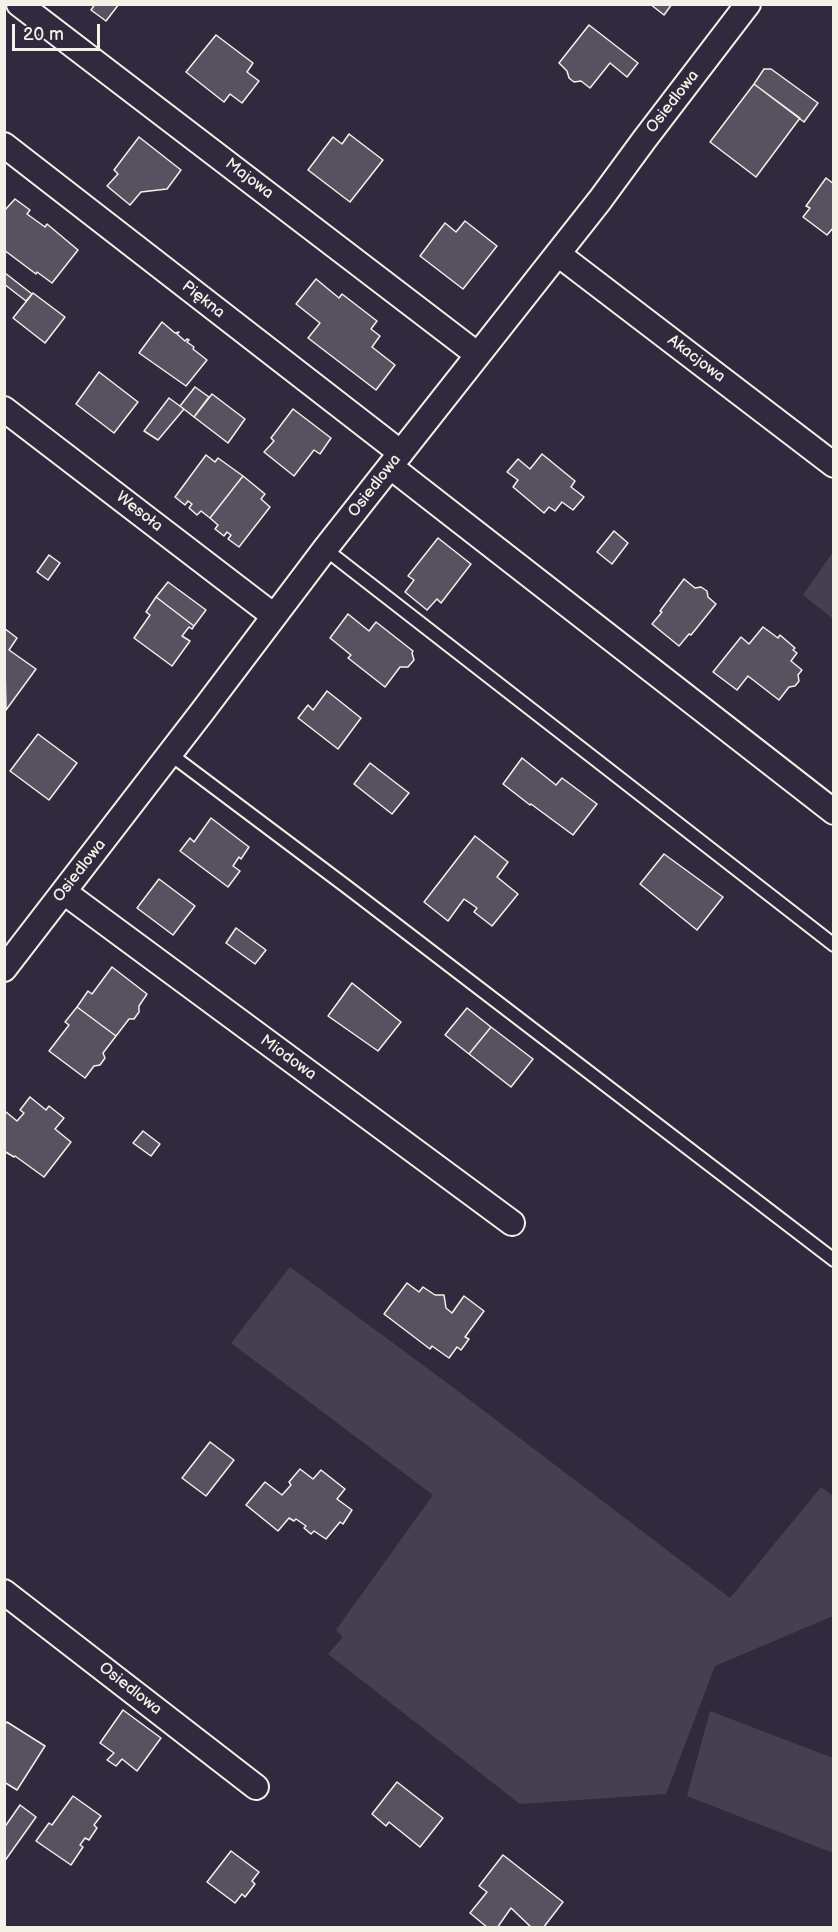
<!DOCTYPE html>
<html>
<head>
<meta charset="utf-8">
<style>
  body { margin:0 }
  #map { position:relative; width:838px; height:1932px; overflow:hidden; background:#2f2a3d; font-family:"Balsamiq Sans",sans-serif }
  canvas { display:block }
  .frame { position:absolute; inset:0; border:6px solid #f4f1e8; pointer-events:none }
  .scale { position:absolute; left:12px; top:24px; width:88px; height:27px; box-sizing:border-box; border:3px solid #f4f1e8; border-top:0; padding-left:8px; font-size:18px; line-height:21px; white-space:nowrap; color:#f4f1e8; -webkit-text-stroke:4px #2f2a3d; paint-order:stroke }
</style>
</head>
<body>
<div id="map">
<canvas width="838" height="1932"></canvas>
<div class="frame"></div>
<div class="scale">20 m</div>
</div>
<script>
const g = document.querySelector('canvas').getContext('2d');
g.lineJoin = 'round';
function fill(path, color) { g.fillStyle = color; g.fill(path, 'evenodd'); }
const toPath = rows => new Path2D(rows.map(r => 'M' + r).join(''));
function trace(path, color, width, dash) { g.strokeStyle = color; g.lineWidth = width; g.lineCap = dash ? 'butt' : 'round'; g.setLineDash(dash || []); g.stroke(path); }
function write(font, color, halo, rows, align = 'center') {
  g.font = font + ' "Balsamiq Sans",sans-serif'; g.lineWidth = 5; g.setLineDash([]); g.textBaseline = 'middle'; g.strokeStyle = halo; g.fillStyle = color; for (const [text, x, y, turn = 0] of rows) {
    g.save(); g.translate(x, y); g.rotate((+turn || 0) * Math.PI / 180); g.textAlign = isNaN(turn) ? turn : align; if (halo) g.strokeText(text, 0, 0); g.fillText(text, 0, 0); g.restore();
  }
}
const green = toPath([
  [833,552,833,619,803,595],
  [290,1267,450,1385,730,1598,821,1487,833,1496,833,1616,715,1666,666,1794,520,1804,328,1654,343,1637,336,1630,433,1495,231,1343],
  [710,1711,833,1758,833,1853,687,1796]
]);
const building = toPath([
  [95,4,119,4,106,21,91,10,95,4],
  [650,4,672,4,664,15,650,4],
  [589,25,638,63,627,77,610,63,590,88,581,81,574,82,569,78,567,71,559,63,589,25],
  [216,35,253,63,247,72,259,81,242,103,230,94,224,102,186,72,216,35],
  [764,69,771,69,818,103,804,122,754,84,764,69],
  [754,84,800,118,756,177,710,142,754,84],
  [349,134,383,160,350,202,308,170,333,137,342,144,349,134],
  [139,137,181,170,167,189,141,192,130,205,107,186,118,174,114,170,139,137],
  [826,178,834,184,834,227,827,235,803,217,810,208,806,206,826,178],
  [15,199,30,210,27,214,45,227,47,224,78,250,52,283,37,272,36,274,4,250,4,211,15,199],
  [465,221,497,246,463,289,420,256,445,223,456,232,465,221],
  [5,273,32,294,26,301,4,284,5,273],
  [316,279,339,298,342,294,377,321,371,329,380,336,372,347,395,365,376,390,308,338,320,323,296,304,316,279],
  [33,293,65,317,45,343,13,318,33,293],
  [162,322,175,333,179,332,177,334,185,341,187,339,189,340,187,342,194,347,193,349,207,360,186,386,139,353,162,322],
  [99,372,138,402,114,433,76,404,99,372],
  [195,387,209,397,194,417,180,406,195,387],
  [212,394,245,419,228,443,194,417,212,394],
  [169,398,184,409,158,440,144,431,169,398],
  [293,409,331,438,320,454,314,450,294,476,264,452,274,441,271,438,293,409],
  [542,454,575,481,571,487,584,497,573,510,562,502,555,511,549,507,544,513,513,487,518,480,507,472,518,459,530,469,542,454],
  [206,455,215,462,218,458,243,476,210,518,201,511,197,515,189,508,192,504,188,501,185,505,175,497,206,455],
  [243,476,265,494,261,499,270,507,239,547,228,539,231,535,227,532,224,536,215,529,218,525,210,518,243,476],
  [614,531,628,543,612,564,597,552,614,531],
  [438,538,471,564,441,603,437,599,427,610,405,592,414,580,408,576,438,538],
  [49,555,60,563,48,580,37,572,49,555],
  [684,579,695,588,701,587,707,591,708,597,716,604,691,635,689,634,679,646,652,624,662,612,660,611,684,579],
  [168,582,206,610,194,626,156,597,168,582],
  [156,597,194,626,192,629,189,627,182,636,190,641,172,666,134,638,150,615,146,612,156,597],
  [348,614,369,631,376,622,413,651,412,653,414,660,408,667,400,667,385,687,348,658,351,655,330,638,348,614],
  [763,627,778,638,780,635,795,648,793,650,797,653,791,661,802,670,798,675,799,681,795,686,789,687,779,700,748,676,737,690,713,672,741,637,749,644,763,627],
  [4,628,17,638,9,650,36,669,6,710,4,628],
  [327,691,361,718,338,749,298,718,308,705,313,710,327,691],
  [38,734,77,763,49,800,10,771,38,734],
  [522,758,556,785,562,778,597,804,573,835,531,804,530,805,503,784,522,758],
  [370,763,409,793,392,814,354,784,370,763],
  [211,818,249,847,241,859,239,857,233,866,240,871,228,887,180,851,190,838,194,842,211,818],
  [475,836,508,862,497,877,518,894,492,926,474,912,477,908,464,899,448,921,424,902,475,836],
  [664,854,723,897,697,930,640,884,664,854],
  [159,879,195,906,173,935,137,908,159,879],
  [236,928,266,950,255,964,226,943,236,928],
  [112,967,147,994,139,1006,139,1012,134,1019,129,1019,116,1036,77,1007,88,991,92,994,112,967],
  [352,983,401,1022,378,1051,328,1016,352,983],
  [77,1007,116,1036,103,1053,105,1058,100,1065,94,1066,85,1078,49,1051,69,1025,65,1022,77,1007],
  [467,1008,491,1027,469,1054,445,1035,467,1008],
  [491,1027,533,1059,511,1087,469,1054,491,1027],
  [30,1097,46,1110,49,1106,64,1118,55,1129,71,1142,44,1177,15,1156,14,1157,4,1151,4,1115,6,1112,17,1121,24,1113,20,1110,30,1097],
  [143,1131,160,1144,151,1156,133,1143,143,1131],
  [407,1283,419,1292,423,1287,435,1295,444,1295,446,1308,452,1313,464,1296,484,1311,465,1337,469,1339,461,1350,457,1347,449,1358,432,1346,430,1349,384,1314,407,1283],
  [210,1442,234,1460,206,1496,182,1478,210,1442],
  [300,1469,313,1479,321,1470,345,1489,337,1499,352,1510,343,1524,340,1522,326,1539,314,1531,311,1534,304,1528,306,1526,296,1519,294,1521,289,1518,278,1531,246,1505,265,1482,282,1495,291,1485,289,1482,300,1469],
  [123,1710,161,1738,137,1771,122,1759,116,1766,107,1760,114,1753,100,1743,123,1710],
  [7,1722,45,1746,17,1790,4,1782,4,1725,7,1722],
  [397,1782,443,1818,420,1847,389,1822,386,1826,372,1814,397,1782],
  [73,1796,101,1816,94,1825,97,1828,89,1840,85,1838,80,1845,83,1847,71,1865,36,1841,49,1823,52,1825,73,1796],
  [20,1805,36,1817,4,1862,4,1828,20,1805],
  [231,1851,259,1872,252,1881,255,1884,245,1897,242,1894,235,1903,207,1882,231,1851],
  [503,1855,563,1902,543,1928,532,1928,511,1908,497,1928,488,1928,470,1913,487,1892,479,1886,503,1855]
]);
const lane = toPath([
  [325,549,834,945],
  [170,754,347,887,834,1260]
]);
const street = toPath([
  [19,4,478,355],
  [4,145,401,453],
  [558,254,834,465],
  [4,409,274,616],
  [391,467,834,812],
  [64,892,512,1223],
  [4,969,202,712,325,549,600,200,644,140,748,4],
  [4,1592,256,1787]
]);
const streetNames = [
  ["Osiedlowa",673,102,-52],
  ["Majowa",249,179,37],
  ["Piękna",203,300,38],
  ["Akacjowa",696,359,37],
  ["Osiedlowa",375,486,-52],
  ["Wesoła",139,512,38],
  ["Osiedlowa",80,871,-52],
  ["Miodowa",288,1058,36],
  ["Osiedlowa",130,1689,38]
];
fill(green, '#454050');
fill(building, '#56525f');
trace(building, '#f4f1e8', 1.5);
trace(lane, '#f4f1e8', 16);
trace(street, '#f4f1e8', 28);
trace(lane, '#2f2a3d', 12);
trace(street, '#2f2a3d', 24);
write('16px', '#f4f1e8', '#2f2a3d', streetNames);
</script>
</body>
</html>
